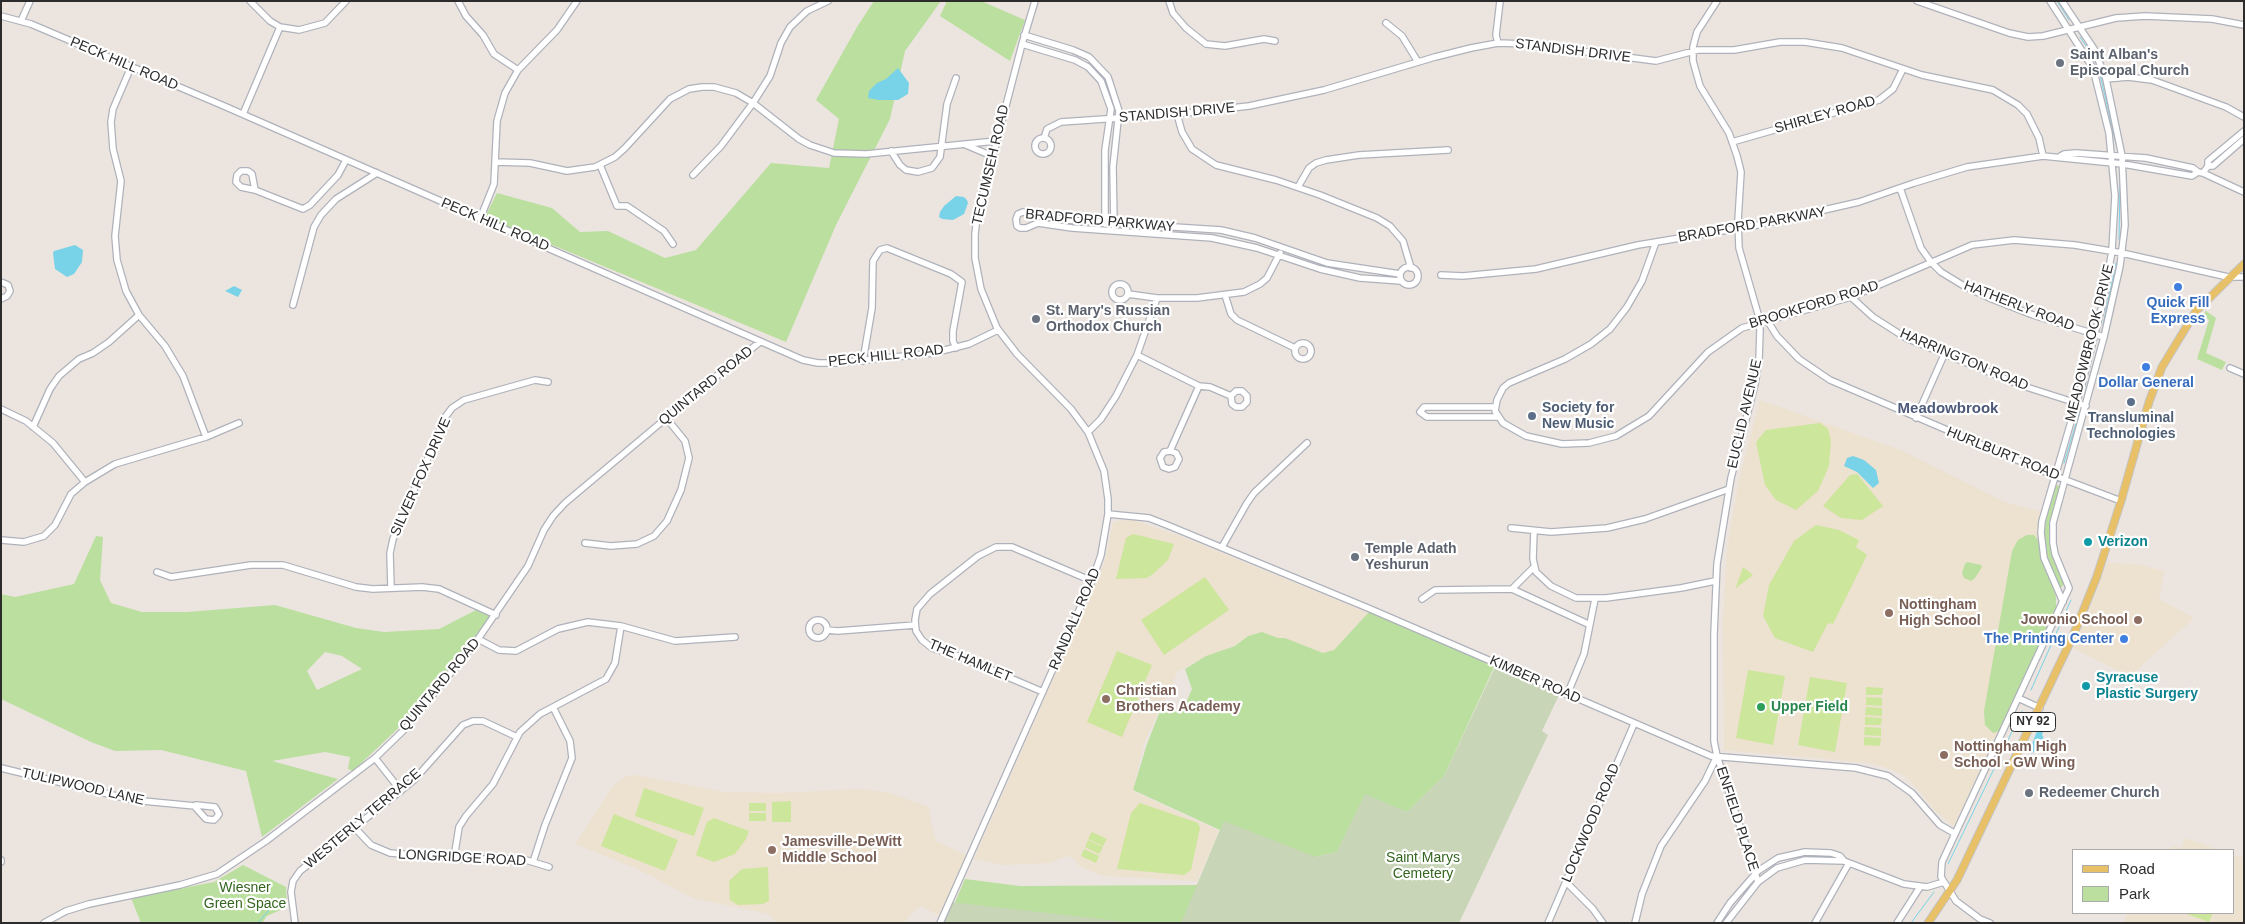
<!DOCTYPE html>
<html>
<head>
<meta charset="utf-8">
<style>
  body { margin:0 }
  #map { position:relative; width:2245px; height:924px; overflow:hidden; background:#ece5df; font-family:Arial,sans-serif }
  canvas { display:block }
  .frame { position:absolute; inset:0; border:2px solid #2c2c2c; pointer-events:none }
  .legend { position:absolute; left:2072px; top:849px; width:162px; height:65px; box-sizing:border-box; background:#fff; border:1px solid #ababab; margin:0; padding:6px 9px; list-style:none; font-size:15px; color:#2c2c2c }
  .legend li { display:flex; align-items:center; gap:10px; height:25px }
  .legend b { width:25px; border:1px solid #ababab }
</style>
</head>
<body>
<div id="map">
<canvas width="2245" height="924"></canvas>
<div class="frame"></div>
<ul class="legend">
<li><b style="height:6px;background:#e8c068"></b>Road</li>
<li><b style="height:14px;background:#badf9f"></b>Park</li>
</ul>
</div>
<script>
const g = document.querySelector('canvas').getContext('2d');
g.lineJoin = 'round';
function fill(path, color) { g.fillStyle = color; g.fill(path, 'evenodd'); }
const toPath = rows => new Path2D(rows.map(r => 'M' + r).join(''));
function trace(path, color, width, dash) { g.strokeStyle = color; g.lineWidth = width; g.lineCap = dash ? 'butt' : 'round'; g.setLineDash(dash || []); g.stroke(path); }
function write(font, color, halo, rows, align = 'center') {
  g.font = font + ' Arial,sans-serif'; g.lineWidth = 4.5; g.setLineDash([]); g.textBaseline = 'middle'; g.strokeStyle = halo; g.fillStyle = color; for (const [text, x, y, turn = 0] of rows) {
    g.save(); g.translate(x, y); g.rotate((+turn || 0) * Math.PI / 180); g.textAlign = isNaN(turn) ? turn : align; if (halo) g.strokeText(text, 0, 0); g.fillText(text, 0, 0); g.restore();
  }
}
const education = toPath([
  [1760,400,1903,451,2005,502,2041,512,2038,530,2038,540,2056,597,2056,609,1954,826,1935,811,1921,793,1907,778,1900,773,1884,767,1870,763,1724,750,1723,620,1727,549,1739,480],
  [1133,520,1185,538,1368,613,1334,650,1323,653,1285,638,1278,638,1262,632,1248,636,1235,646,1206,656,1177,672,1169,694,1162,704,1144,743,1133,791,1219,831,1197,881,1103,876,1079,866,1074,858,1067,856,1050,863,1004,865,974,859,1105,561,1113,523,1117,521],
  [2107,563,2137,564,2164,571,2159,599,2194,618,2130,676,2073,648],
  [635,775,725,792,779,793,860,789,886,792,929,807,931,822,936,841,967,856,940,916,921,906,912,912,904,923,777,923,768,914,693,898,635,868,575,844,613,786,627,776],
  [2185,838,2219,850,2168,850,2174,846,2181,848],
  [2234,856,2244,857,2244,923,2123,923,2127,913,2234,913]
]);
const green = toPath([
  [874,1,941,1,905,51,890,119,836,225,786,342,485,217,497,193,552,208,580,232,608,231,665,258,696,250,771,163,829,168,839,119,816,100,857,27],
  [947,1,981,1,1025,20,1010,61,940,16],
  [2206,311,2216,318,2206,353,2226,362,2222,370,2197,359,2209,320,2203,315],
  [2057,485,2061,487,2050,529,2050,540,2065,584,2061,587,2058,586,2047,557,2044,528,2055,487],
  [2027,535,2034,535,2038,540,2056,597,2056,609,1999,731,1993,733,1985,725,1984,711,2012,551,2018,540],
  [96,536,103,537,100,580,111,603,142,612,187,612,275,605,356,628,384,632,439,629,476,610,491,616,409,718,353,771,348,769,350,757,325,752,272,761,338,779,262,837,246,771,161,750,115,751,91,742,1,699,1,594,15,597,74,584],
  [325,652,342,656,362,669,317,690,307,671],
  [1967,562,1981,565,1982,567,1975,578,1971,581,1964,578,1962,573,1965,564],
  [1369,612,1495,665,1444,776,1407,812,1365,795,1337,852,1316,857,1384,923,946,923,965,879,1020,886,1197,885,1220,830,1133,790,1147,744,1162,706,1181,714,1192,689,1185,669,1206,656,1235,646,1248,636,1262,632,1278,638,1285,638,1323,653,1334,650],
  [243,865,286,887,287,907,267,916,262,923,141,923,131,898,214,882]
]);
const cemetery = toPath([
  [1497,663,1560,693,1542,731,1548,735,1459,923,1181,923,1224,821,1316,857,1337,852,1365,794,1407,812,1444,776],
  [950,902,1136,923,940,923]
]);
const pitch = toPath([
  [1820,423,1828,429,1831,441,1829,466,1818,491,1796,510,1776,500,1765,485,1756,442,1766,430],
  [1857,474,1883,506,1862,520,1841,518,1823,506,1850,475],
  [1816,525,1839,530,1859,540,1856,547,1867,555,1833,624,1828,623,1813,652,1775,638,1763,616,1769,585,1794,541],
  [1133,534,1174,544,1168,560,1153,574,1147,578,1116,579,1126,538],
  [1743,567,1753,575,1736,588,1736,587],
  [1205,577,1229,610,1164,655,1141,620],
  [1117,651,1152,665,1122,737,1087,722],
  [1748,670,1785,676,1773,745,1736,738],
  [1810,677,1847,683,1835,752,1798,745],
  [1866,687,1883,688,1882,695,1866,695],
  [1866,697,1882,698,1882,706,1866,705],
  [1866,707,1882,708,1882,716,1865,715],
  [1865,717,1882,718,1881,725,1865,725],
  [1865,727,1881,728,1881,736,1864,735],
  [1864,737,1881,738,1880,746,1864,745],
  [644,788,704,808,694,836,635,816],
  [791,801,791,822,772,822,772,802],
  [749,803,766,803,766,811,749,811],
  [1140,803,1198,823,1200,828,1191,870,1184,875,1117,869,1131,813],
  [749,813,766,813,766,821,749,821],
  [614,814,678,840,665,871,601,846],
  [714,818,749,831,746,839,735,854,714,862,696,855,707,822],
  [1092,832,1107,839,1103,846,1088,839],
  [1088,840,1103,847,1099,854,1085,847],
  [1084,849,1099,856,1096,863,1081,856],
  [768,867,769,901,763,904,738,905,730,900,729,881,742,869],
  [2184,913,2213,913,2209,922]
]);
const water = toPath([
  [898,68,909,83,908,94,898,100,879,100,868,98,869,91,877,83,886,79],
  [956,196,964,197,967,200,968,203,964,214,953,220,942,219,939,217,940,212,944,206],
  [75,245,83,250,82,262,74,274,67,277,55,269,53,253,54,251],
  [234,286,242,290,238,297,225,291],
  [1853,456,1864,460,1876,470,1879,483,1873,488,1857,472,1844,466,1847,458],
  [2039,726,2044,728,2042,735,2044,739,2038,743,2034,752,2031,754,2030,749]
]);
const stream = toPath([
  [2057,1,2069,20],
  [2080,37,2096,61],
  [2099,70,2116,144],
  [2119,240,2120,183],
  [2103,325,2116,263],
  [2085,393,2098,347],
  [2064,463,2079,414],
  [2031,690,2071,600],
  [1948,864,2022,711],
  [258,923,274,904,280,903],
  [1911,923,1934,892]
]);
const minor = toPath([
  [250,1,270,21,280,27,299,30,325,23,346,1],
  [458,1,466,16,483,35,494,54,518,70],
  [1169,1,1173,13,1186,28,1206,44,1225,46,1264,39,1275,41],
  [1717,1,1697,32,1693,47,1693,61,1700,86,1729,133,1737,156,1741,172,1738,221,1739,248,1758,314,1760,330,1759,360,1755,384,1731,478,1717,564,1714,634,1714,741,1717,756,1758,882],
  [1917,1,2009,33,2028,37,2043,36,2116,18,2145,16,2212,19,2244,25],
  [2050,1,2093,68,2109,133,2115,196,2112,251,2103,302,2082,384,2042,521,2041,533,2044,558,2063,602],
  [1,16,31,24,224,106,803,360,818,363,837,363,933,353,969,344,998,330],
  [21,21,30,1],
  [1386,23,1402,36,1418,62],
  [1024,35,1073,50,1089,57,1108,77,1119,111,1113,167,1114,226],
  [1498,43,1496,35,1500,1],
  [1022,44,1075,60,1088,67,1101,81,1111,109,1105,150,1105,224],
  [131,67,113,109,111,122,113,149,121,181,115,236,117,260,126,291,139,315,165,346,183,376,206,437],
  [2106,79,2128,77,2152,80,2226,107,2244,117],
  [243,114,280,27],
  [1177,114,1182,132,1192,149,1216,165,1276,180,1320,195,1377,218,1390,226,1403,241,1411,268],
  '1035 146a8 8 0 1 1 16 0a8 8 0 1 1-16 0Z',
  [1044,138,1047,129,1061,122,1177,114,1249,106,1324,90,1435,57,1471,48,1498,43,1527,44,1656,61,1698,50,1734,50,1780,42,1805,42,1842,48,1922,75,1993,90,2018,105,2027,114,2039,138,2043,156],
  [1732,142,1879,100,1893,89,1903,69],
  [966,145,992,156],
  [891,151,900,165,906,170,918,172,932,168,940,157,947,104,956,78],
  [2059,157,2064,154,2076,153,2146,158,2193,168,2198,172],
  [495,162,530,163,567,171,595,167,615,157,625,148,670,99,689,89,702,87,714,87,736,93,753,103,799,139,810,145,834,153,866,154,996,141],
  [600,165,617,206,627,206,664,231,673,244],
  [2208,166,2213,166,2244,139],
  [2203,173,2208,166,2208,161,2244,131],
  [693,175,721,146,753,103,770,76,781,43,790,27,807,11,828,1],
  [1298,187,1309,168,1316,163,1326,160,1359,155,1448,150],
  [1900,188,1921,248,1931,262,1941,272,1964,286,1992,299,2033,315,2104,337],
  [255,190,241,187,236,182,237,175,241,171,248,171,252,174,255,190,303,209,310,205,338,175,346,160],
  [480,219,494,184,497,121,505,93,518,70,557,30,577,1],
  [1656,242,1642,281,1627,307,1610,329,1591,344,1565,359,1509,383,1503,388,1497,400,1495,411,1503,423,1526,436,1562,444,1589,443,1616,436,1649,416,1708,352,1742,328,1851,297,1972,245,2014,240,2075,245,2122,253,2228,277,2244,277],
  '1400 276a9 9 0 1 1 18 0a9 9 0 1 1-18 0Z',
  [1400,274,1327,263,1255,238,1221,230,1066,220,1023,212,1018,214,1016,219,1017,226,1020,228,1026,228,1038,223,1072,228,1212,238,1257,248,1320,269,1360,278,1401,281],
  [1441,275,1463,276,1536,269,1638,245,1758,225,1859,202,1914,183,1967,167,2043,156,2123,164,2192,176,2198,172,2203,173,2244,192],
  [1,282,8,285,10,291,7,296,1,299],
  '1112 292a8 8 0 1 1 16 0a8 8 0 1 1-16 0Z',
  [1128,294,1157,298,1197,298,1244,292,1260,284,1267,278,1280,253],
  [1225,295,1231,314,1237,320,1295,348],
  [1851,297,1873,317,1906,338,2023,386,2086,406],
  [293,305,314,227,321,215,336,199,377,173],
  [1767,320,1777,336,1799,359,1830,380,2050,474,2121,501],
  '1295 351a8 8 0 1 1 16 0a8 8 0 1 1-16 0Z',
  [1137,355,1199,386,1210,387,1231,396,1232,404,1236,407,1242,407,1247,402,1247,396,1242,391,1236,391,1231,396],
  [863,361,872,308,873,261,880,250,887,248,951,274,962,282,953,331,953,341,956,348],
  [2230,368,2244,374],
  [1495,407,1424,407,1420,412,1427,417,1497,417],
  [1,409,26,421,53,443,85,482],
  [1916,418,1944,355],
  [33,427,50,389,59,376,79,359,93,353,109,342,139,315],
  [1088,432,1101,419,1116,396,1137,355,1157,298],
  [1170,451,1176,453,1179,459,1175,467,1169,469,1163,467,1160,458,1164,452,1170,451,1199,386],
  [1108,514,1149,518,1167,525,1368,608,1711,756,1856,768,1888,776,1912,793,1940,825,1954,833],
  [1511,528,1551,532,1607,528,1645,519,1729,489],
  [1534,531,1533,559,1536,572,1551,586,1576,598,1606,598,1681,588,1715,581],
  [1,540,24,542,44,536,55,525,71,494,85,482,115,464,206,437,239,423],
  [585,543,611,546,637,544,654,536,667,521,681,490,689,458,685,441,667,419],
  [1222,547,1247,503,1254,493,1307,443],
  [157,572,171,577,251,565,283,565,356,587,373,589,422,587,439,589,496,615],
  [391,588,390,553,393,539,446,416,452,408,464,400,535,380,548,382],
  [1512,589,1534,567],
  [1422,599,1435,590,1512,589,1588,624],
  '809 629a9 9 0 1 1 18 0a9 9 0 1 1-18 0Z',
  [827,630,838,631,915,625],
  [478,639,499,650,516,651,558,629,588,622,621,626,675,641,735,637],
  [1043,692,961,657,932,648,922,640,916,631,915,620,917,609,930,594,978,556,996,547,1012,547,1092,581],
  [1567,695,1584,654,1595,599],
  [2018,698,2040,708],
  [375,758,401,791],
  [1,768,133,800,195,806],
  [196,805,215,807,219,814,217,817,214,820,206,819,196,808,196,805],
  [354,827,371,845,390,853,468,859,511,859,526,860,549,867],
  [454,858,459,827,466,816,493,784,520,732,540,714,606,679,615,663,621,626],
  [1,860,1,862],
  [533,862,545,825,572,758,570,741,553,707],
  [1566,882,1593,909,1603,923],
  [44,923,66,911,89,904,180,885,217,874,266,841,375,758,406,728,478,639,528,566,544,530,553,516,565,503,714,378,760,342],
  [295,923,291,892,293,881,300,871,414,780,463,725,473,721,483,721,517,737],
  [940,923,1092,581,1101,555,1108,514,1108,499,1104,471,1088,432,1071,409,1017,354,997,328,981,289,975,258,975,234,977,217,1022,44,1035,1],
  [1548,923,1634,724],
  [1635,923,1642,894,1661,846,1705,781,1716,758],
  [1717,923,1730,903,1758,871,1778,858,1805,852,1831,853,1840,856,1844,861,1904,884,1927,887,1944,882],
  [1726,923,1758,882,1777,868,1805,860,1844,861],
  [1815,923,1849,863],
  [1897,923,1920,887],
  [1990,923,1980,919,1956,901,1941,877,1942,862,2069,588,2055,554,2053,543,2053,523,2104,337,2120,266,2125,225,2122,156,2106,79,2094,49,2062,1]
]);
const major = toPath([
  [1928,923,1957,880,2073,636,2097,576,2121,501,2149,402,2162,367,2196,311,2244,264]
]);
const markers = [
  [2060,63,5,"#6b7280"],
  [2178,287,5,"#3f7fe0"],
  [1036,319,5,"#6b7280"],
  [2146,367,5,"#3f7fe0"],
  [2131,402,5,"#5c6f8a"],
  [1532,416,5,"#5c6f8a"],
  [2088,542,5,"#0f9aa8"],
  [1355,557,5,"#6b7280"],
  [1889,613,5,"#8d6e63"],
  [2138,620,5,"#8d6e63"],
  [2124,639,5,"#3f7fe0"],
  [2086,686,5,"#0f9aa8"],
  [1106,699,5,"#8d6e63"],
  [1761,707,5,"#2e9e5b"],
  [1944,755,5,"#8d6e63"],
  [2029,793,5,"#6b7280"],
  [772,850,5,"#8d6e63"]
];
const shields = [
  [2033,722,45]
];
const shieldNames = [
  ["NY 92",2033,722]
];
const streetNames = [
  ["STANDISH DRIVE",1573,51,7],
  ["PECK HILL ROAD",124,64,23],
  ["STANDISH DRIVE",1177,113,-5],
  ["SHIRLEY ROAD",1825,115,-16],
  ["TECUMSEH ROAD",991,165,-77],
  ["BRADFORD PARKWAY",1100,221,5],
  ["PECK HILL ROAD",495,225,23],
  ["BRADFORD PARKWAY",1752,225,-10],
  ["BROOKFORD ROAD",1814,305,-17],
  ["HATHERLY ROAD",2019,306,21],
  ["MEADOWBROOK DRIVE",2090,343,-76],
  ["PECK HILL ROAD",886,356,-6],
  ["HARRINGTON ROAD",1964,360,23],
  ["QUINTARD ROAD",706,386,-39],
  ["EUCLID AVENUE",1745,414,-77],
  ["HURLBURT ROAD",2003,454,22],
  ["SILVER FOX DRIVE",421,477,-66],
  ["RANDALL ROAD",1075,619,-67],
  ["THE HAMLET",970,661,23],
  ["KIMBER ROAD",1535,680,24],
  ["QUINTARD ROAD",440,685,-50],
  ["TULIPWOOD LANE",83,787,13],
  ["WESTERLY TERRACE",363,819,-40],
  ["ENFIELD PLACE",1737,819,72],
  ["LOCKWOOD ROAD",1591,823,-67],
  ["LONGRIDGE ROAD",462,858,3]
];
const worshipNames = [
  ["Saint Alban's",2070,55],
  ["Episcopal Church",2070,71],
  ["St. Mary's Russian",1046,311],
  ["Orthodox Church",1046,327],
  ["Temple Adath",1365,549],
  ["Yeshurun",1365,565],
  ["Redeemer Church",2039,793]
];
const shopNames = [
  ["Quick Fill",2178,303],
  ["Express",2178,319],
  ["Dollar General",2146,383],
  ["The Printing Center",2114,639,"right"]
];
const serviceNames = [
  ["Society for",1542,408],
  ["New Music",1542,424],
  ["Transluminal",2131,418,"center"],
  ["Technologies",2131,434,"center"]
];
const cultureNames = [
  ["Verizon",2098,542],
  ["Syracuse",2096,678],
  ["Plastic Surgery",2096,694]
];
const educationNames = [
  ["Nottingham",1899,605],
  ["High School",1899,621],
  ["Jowonio School",2128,620,"right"],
  ["Christian",1116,691],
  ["Brothers Academy",1116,707],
  ["Nottingham High",1954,747],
  ["School - GW Wing",1954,763],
  ["Jamesville-DeWitt",782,842],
  ["Middle School",782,858]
];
const leisureNames = [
  ["Upper Field",1771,707]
];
const parkNames = [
  ["Saint Marys",1423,858],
  ["Cemetery",1423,874],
  ["Wiesner",245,888],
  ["Green Space",245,904]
];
const neighbourhoodNames = [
  ["Meadowbrook",1948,409]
];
fill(education, '#ede1cf');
fill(green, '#badf9f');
fill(cemetery, '#c8d5b7');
fill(pitch, '#cce69b');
fill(water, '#78d3e8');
trace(stream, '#78d3e8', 1);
trace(minor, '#afb2bb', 8);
trace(major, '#c4c4c4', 9);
trace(minor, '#fff', 5.5);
trace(major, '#e8c068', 7);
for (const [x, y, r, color] of markers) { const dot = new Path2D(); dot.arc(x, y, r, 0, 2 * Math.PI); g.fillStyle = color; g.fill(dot); trace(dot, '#fff', 2); }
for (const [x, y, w] of shields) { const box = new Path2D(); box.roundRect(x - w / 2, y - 9.5, w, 19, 4); g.fillStyle = '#fff'; g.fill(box); trace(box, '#2c2c2c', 1); }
write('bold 12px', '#2c2c2c', null, shieldNames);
write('14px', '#2c2c2c', '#fff', streetNames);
write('bold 14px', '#5b616d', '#fff', worshipNames, 'left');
write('bold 14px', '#366cbe', '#fff', shopNames);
write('bold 14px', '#4e5e75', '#fff', serviceNames, 'left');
write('bold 14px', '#0d838f', '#fff', cultureNames, 'left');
write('bold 14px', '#785e54', '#fff', educationNames, 'left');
write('bold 14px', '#27864d', '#fff', leisureNames, 'left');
write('14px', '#33651f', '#fff', parkNames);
write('bold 15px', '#4e5a7a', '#fff', neighbourhoodNames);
</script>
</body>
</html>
